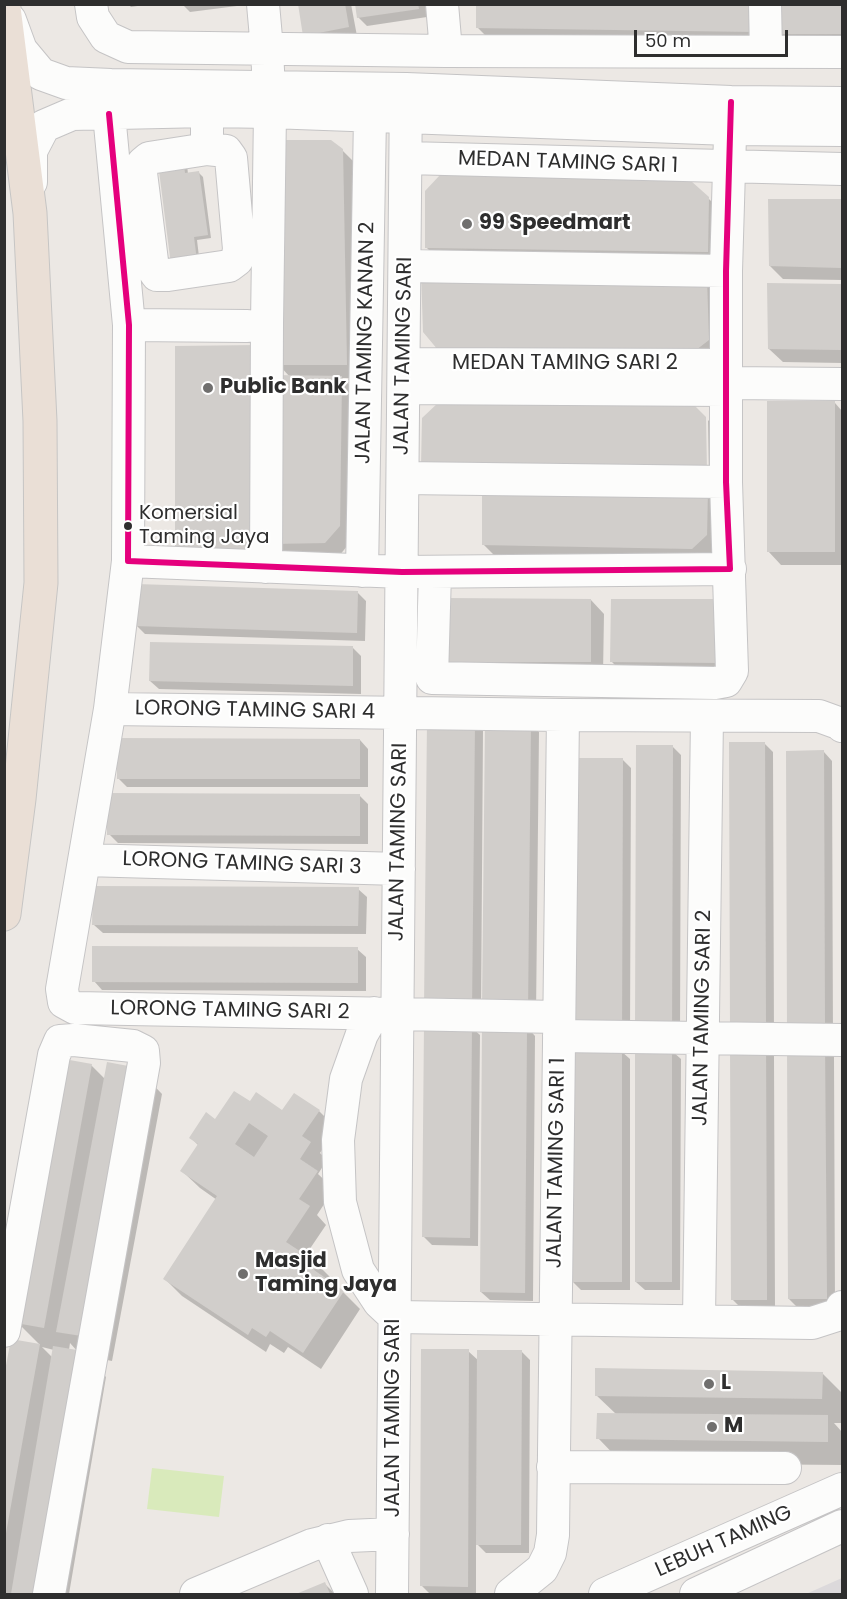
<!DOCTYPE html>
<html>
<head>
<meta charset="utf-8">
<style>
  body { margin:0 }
  #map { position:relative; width:847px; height:1599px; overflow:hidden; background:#ece8e4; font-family:Poppins,sans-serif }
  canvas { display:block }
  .frame { position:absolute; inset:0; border:6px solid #2e2e2e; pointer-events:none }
  .scale { position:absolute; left:634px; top:30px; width:154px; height:27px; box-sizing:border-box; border:3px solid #2e2e2e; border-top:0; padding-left:8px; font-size:18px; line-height:21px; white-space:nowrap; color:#2e2e2e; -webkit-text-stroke:4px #fff; paint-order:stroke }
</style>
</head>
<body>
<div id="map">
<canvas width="847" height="1599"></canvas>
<div class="frame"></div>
<div class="scale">50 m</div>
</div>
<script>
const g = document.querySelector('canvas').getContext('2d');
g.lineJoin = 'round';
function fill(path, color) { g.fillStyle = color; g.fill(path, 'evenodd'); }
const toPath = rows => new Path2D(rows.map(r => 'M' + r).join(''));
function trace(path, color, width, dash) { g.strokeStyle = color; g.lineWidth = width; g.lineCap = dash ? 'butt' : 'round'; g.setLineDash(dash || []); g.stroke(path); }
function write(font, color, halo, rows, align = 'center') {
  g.font = font + ' Poppins,sans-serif'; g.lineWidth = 4.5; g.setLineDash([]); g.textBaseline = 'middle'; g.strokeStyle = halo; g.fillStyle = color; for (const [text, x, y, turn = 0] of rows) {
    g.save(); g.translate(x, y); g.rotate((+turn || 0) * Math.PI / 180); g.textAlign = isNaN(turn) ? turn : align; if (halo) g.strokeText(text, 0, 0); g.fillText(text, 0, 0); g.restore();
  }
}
const industrial = toPath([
  [842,1578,842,1594,806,1594]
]);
const pitch = toPath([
  [152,1468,224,1476,219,1517,147,1509]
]);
const shadow = toPath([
  [128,4,151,4,131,7],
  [182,4,236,4,237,6,190,12],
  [299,4,351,4,357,36,313,44],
  [357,4,425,4,427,17,367,26,358,17],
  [764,4,764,40,486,36,478,28],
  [775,4,842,4,842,42,784,42,775,34],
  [342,150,356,164,359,378,342,378,355,390,352,540,339,556,270,562,190,563,270,469,290,377,278,364],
  [183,161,187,165,188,174,199,173,203,177,211,238,197,240,200,265,177,268],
  [708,198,722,212,721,265,439,260,426,247],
  [842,200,842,280,783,279,770,266,770,201],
  [706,280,719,293,721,353,453,363],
  [769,284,842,285,842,363,783,362,769,349],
  [835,403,842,411,842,565,781,565,768,551],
  [708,420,718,431,720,484,706,479,709,479],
  [707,491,720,504,720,549,705,562,496,557,483,544],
  [357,592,366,601,365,641,145,634,136,625],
  [591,600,604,614,603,675,460,674,446,661],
  [723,601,736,675,625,675,612,662],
  [353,648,361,656,361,694,159,689,150,681],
  [475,723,483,731,481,1016,435,1016],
  [530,723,539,732,536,1016,493,1016],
  [360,740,368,749,368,787,127,787,118,778],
  [764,743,773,752,774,1039,740,1040],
  [672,746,681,755,680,1036,646,1036],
  [824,752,832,761,833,1039,797,1039],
  [622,759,631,768,630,1036,573,1027],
  [359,795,368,804,368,844,118,843,109,834],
  [358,889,367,897,366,934,103,933,94,925],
  [357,949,366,957,366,991,102,990,94,981],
  [471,1027,480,1035,478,1246,432,1245,424,1237],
  [527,1027,535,1036,533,1301,490,1300,481,1292],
  [765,1047,774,1056,775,1308,741,1308,732,1299],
  [825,1047,834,1056,835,1307,798,1308,789,1299],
  [621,1051,630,1059,630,1290,581,1290,572,1281],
  [672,1051,681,1059,680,1290,645,1290,636,1282],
  [91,1065,105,1079,138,1069,162,1094,112,1361,86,1356,106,1377,69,1594,4,1594,4,1384,12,1340,40,1345,18,1323],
  [70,1343,78,1352,69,1350],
  [42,1347,54,1350,53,1358],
  [250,1103,283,1112,319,1111,336,1128,320,1153,327,1160,318,1174,334,1189,317,1215,326,1225,305,1256,317,1264,335,1282,332,1285,343,1292,360,1309,321,1369,288,1347,284,1353,270,1344,266,1352,182,1296,165,1279,217,1200,200,1188,182,1171,199,1146,191,1138,216,1121],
  [468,1351,479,1361,521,1351,530,1360,529,1553,486,1553,476,1543,476,1594,430,1594,422,1586],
  [822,1373,842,1393,842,1423,834,1423,842,1432,842,1465,622,1463,598,1438,616,1414,596,1395],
  [325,1584,335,1594,300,1594]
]);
const building = toPath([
  [298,4,345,4,349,27,303,36],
  [355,4,418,4,419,9,357,18],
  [476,4,756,4,756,32,476,28],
  [774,4,842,4,842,34,774,34],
  [281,140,331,140,343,149,347,365,276,365],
  [183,159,185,173,199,171,208,235,194,237,197,261,171,265,158,163],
  [440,175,691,181,709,197,708,252,425,248,425,191],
  [768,199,842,199,842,268,769,266],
  [421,272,707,279,709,340,696,350,438,350,423,332],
  [767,283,842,284,842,350,768,349],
  [257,345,258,550,175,550,175,346],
  [273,375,342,376,340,526,325,543,271,544],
  [767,401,835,401,835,552,767,552],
  [439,402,694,405,706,417,707,472,421,466,422,418],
  [482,487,708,489,707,535,692,549,482,545],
  [136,584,358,591,357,633,135,626],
  [445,598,591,599,591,662,445,662],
  [611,599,724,599,724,663,610,662],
  [150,642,353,646,353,686,149,681],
  [427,721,475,721,472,1008,424,1007],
  [485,721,531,722,528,1008,482,1008],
  [117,738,360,739,360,779,117,779],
  [729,742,765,742,766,1031,730,1031],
  [636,745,673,745,672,1028,635,1028],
  [824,750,825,1031,787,1031,786,751],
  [572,758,623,758,622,1028,572,1028],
  [107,793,360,794,360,836,107,835],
  [93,886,359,887,358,926,92,925],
  [92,946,358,947,358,983,92,982],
  [424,1025,472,1025,470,1238,422,1237],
  [482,1025,527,1026,525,1293,480,1292],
  [730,1046,766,1046,767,1300,731,1300],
  [787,1046,825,1046,827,1299,788,1299],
  [571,1049,622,1049,622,1282,571,1282],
  [635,1049,672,1049,672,1282,635,1282],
  [64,1059,92,1064,44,1328,16,1323],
  [107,1062,139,1068,88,1337,56,1332],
  [234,1091,250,1101,256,1092,282,1110,294,1093,320,1110,302,1136,311,1142,300,1159,318,1171,299,1199,310,1206,286,1242,318,1263,314,1270,344,1291,303,1353,270,1331,266,1337,252,1328,248,1335,163,1279,217,1196,180,1171,198,1144,189,1138,206,1112,215,1119],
  [249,1123,268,1136,254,1157,235,1144],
  [11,1339,40,1344,6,1533,4,1533,4,1376],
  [53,1346,83,1351,41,1594,11,1594],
  [421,1349,469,1349,468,1587,420,1586],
  [477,1350,522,1350,521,1545,476,1545],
  [595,1368,823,1372,822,1399,595,1396],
  [597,1413,828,1415,828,1442,596,1439],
  [325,1582,330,1594,296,1594]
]);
const minor = toPath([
  [91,4,93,17,106,37,128,47,446,51,842,52],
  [263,4,267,49,270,112,267,323,266,567],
  [442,4,446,51],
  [765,4,766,52],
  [10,20,21,50,41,74,66,83,111,85,406,89,731,102,842,103],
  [109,114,129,325,128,561,110,709,62,989,64,1002,75,1008,559,1017],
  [207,149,149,158,143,163,141,173,153,269,157,275,168,275,229,266,237,260,239,249,231,158,226,151,207,149,207,111],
  [406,158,842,169],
  [31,182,31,151,44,126,72,114,207,111,270,112,730,129,842,130],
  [405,266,726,271],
  [129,325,247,326],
  [404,364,726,365],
  [726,383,842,384],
  [404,388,726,390],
  [403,478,726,482],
  [128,561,402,572,730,569],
  [362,571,370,116],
  [435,572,432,678,715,683,726,681,732,671,726,482,726,271,731,102],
  [110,709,563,715,819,716,841,724,842,726],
  [85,860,399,869],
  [374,1013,362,1034,346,1079,338,1140,340,1202,358,1270,379,1302,395,1317,812,1323,840,1314,842,1307],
  [559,1036,842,1040],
  [699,1320,707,716],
  [4,1331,54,1055,60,1041,74,1040,133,1046,143,1051,144,1063,49,1594],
  [553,1467,785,1468],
  [328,1540,352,1594],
  [196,1594,312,1545,349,1536,393,1534],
  [392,1594,406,89],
  [511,1594,542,1569,550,1553,553,1535,563,715],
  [605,1594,842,1489],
  [696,1594,842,1526]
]);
const highway = toPath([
  [4,8,30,213,40,421,41,583,19,799,4,914]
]);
const bus1 = toPath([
  [109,114,129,325,128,561,402,572,730,569,726,482,726,271,731,102]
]);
const markers = [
  [467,224,6,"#706f6e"],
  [208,388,6,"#706f6e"],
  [128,526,5,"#2e2e2e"],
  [243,1274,6,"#706f6e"],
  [709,1384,6,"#706f6e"],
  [712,1427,6,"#706f6e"]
];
const busNames = [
  ["Komersial",139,514],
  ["Taming Jaya",139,538]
];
const streetNames = [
  ["MEDAN TAMING SARI 1",568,163,2],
  ["JALAN TAMING KANAN 2",366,343,-89],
  ["JALAN TAMING SARI",404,356,-89],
  ["MEDAN TAMING SARI 2",565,364],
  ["LORONG TAMING SARI 4",255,711,1],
  ["JALAN TAMING SARI",399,842,-89],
  ["LORONG TAMING SARI 3",242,864,2],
  ["LORONG TAMING SARI 2",230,1011,1],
  ["JALAN TAMING SARI 2",703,1018,-89],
  ["JALAN TAMING SARI 1",557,1163,-89],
  ["JALAN TAMING SARI",394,1418,-90],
  ["LEBUH TAMING",724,1542,-24]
];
const poiNames = [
  ["99 Speedmart",479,224],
  ["Public Bank",220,388],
  ["Masjid",255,1262],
  ["Taming Jaya",255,1286],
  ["L",721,1384],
  ["M",724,1427]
];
fill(industrial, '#dcd9db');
fill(pitch, '#d9eabb');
fill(shadow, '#0003');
fill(building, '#d1cecb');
trace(minor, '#c5c4c5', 34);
trace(highway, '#c6c5c4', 35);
trace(minor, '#fcfcfb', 32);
trace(highway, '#eadfd6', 33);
trace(bus1, '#e5007d', 6);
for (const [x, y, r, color] of markers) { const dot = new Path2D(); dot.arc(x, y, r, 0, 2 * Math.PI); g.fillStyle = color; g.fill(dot); trace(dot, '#fff', 2); }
write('20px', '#2e2e2e', '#fff', busNames, 'left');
write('21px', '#2e2e2e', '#fff', streetNames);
write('bold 21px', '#2e2e2e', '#fff', poiNames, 'left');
</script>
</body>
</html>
